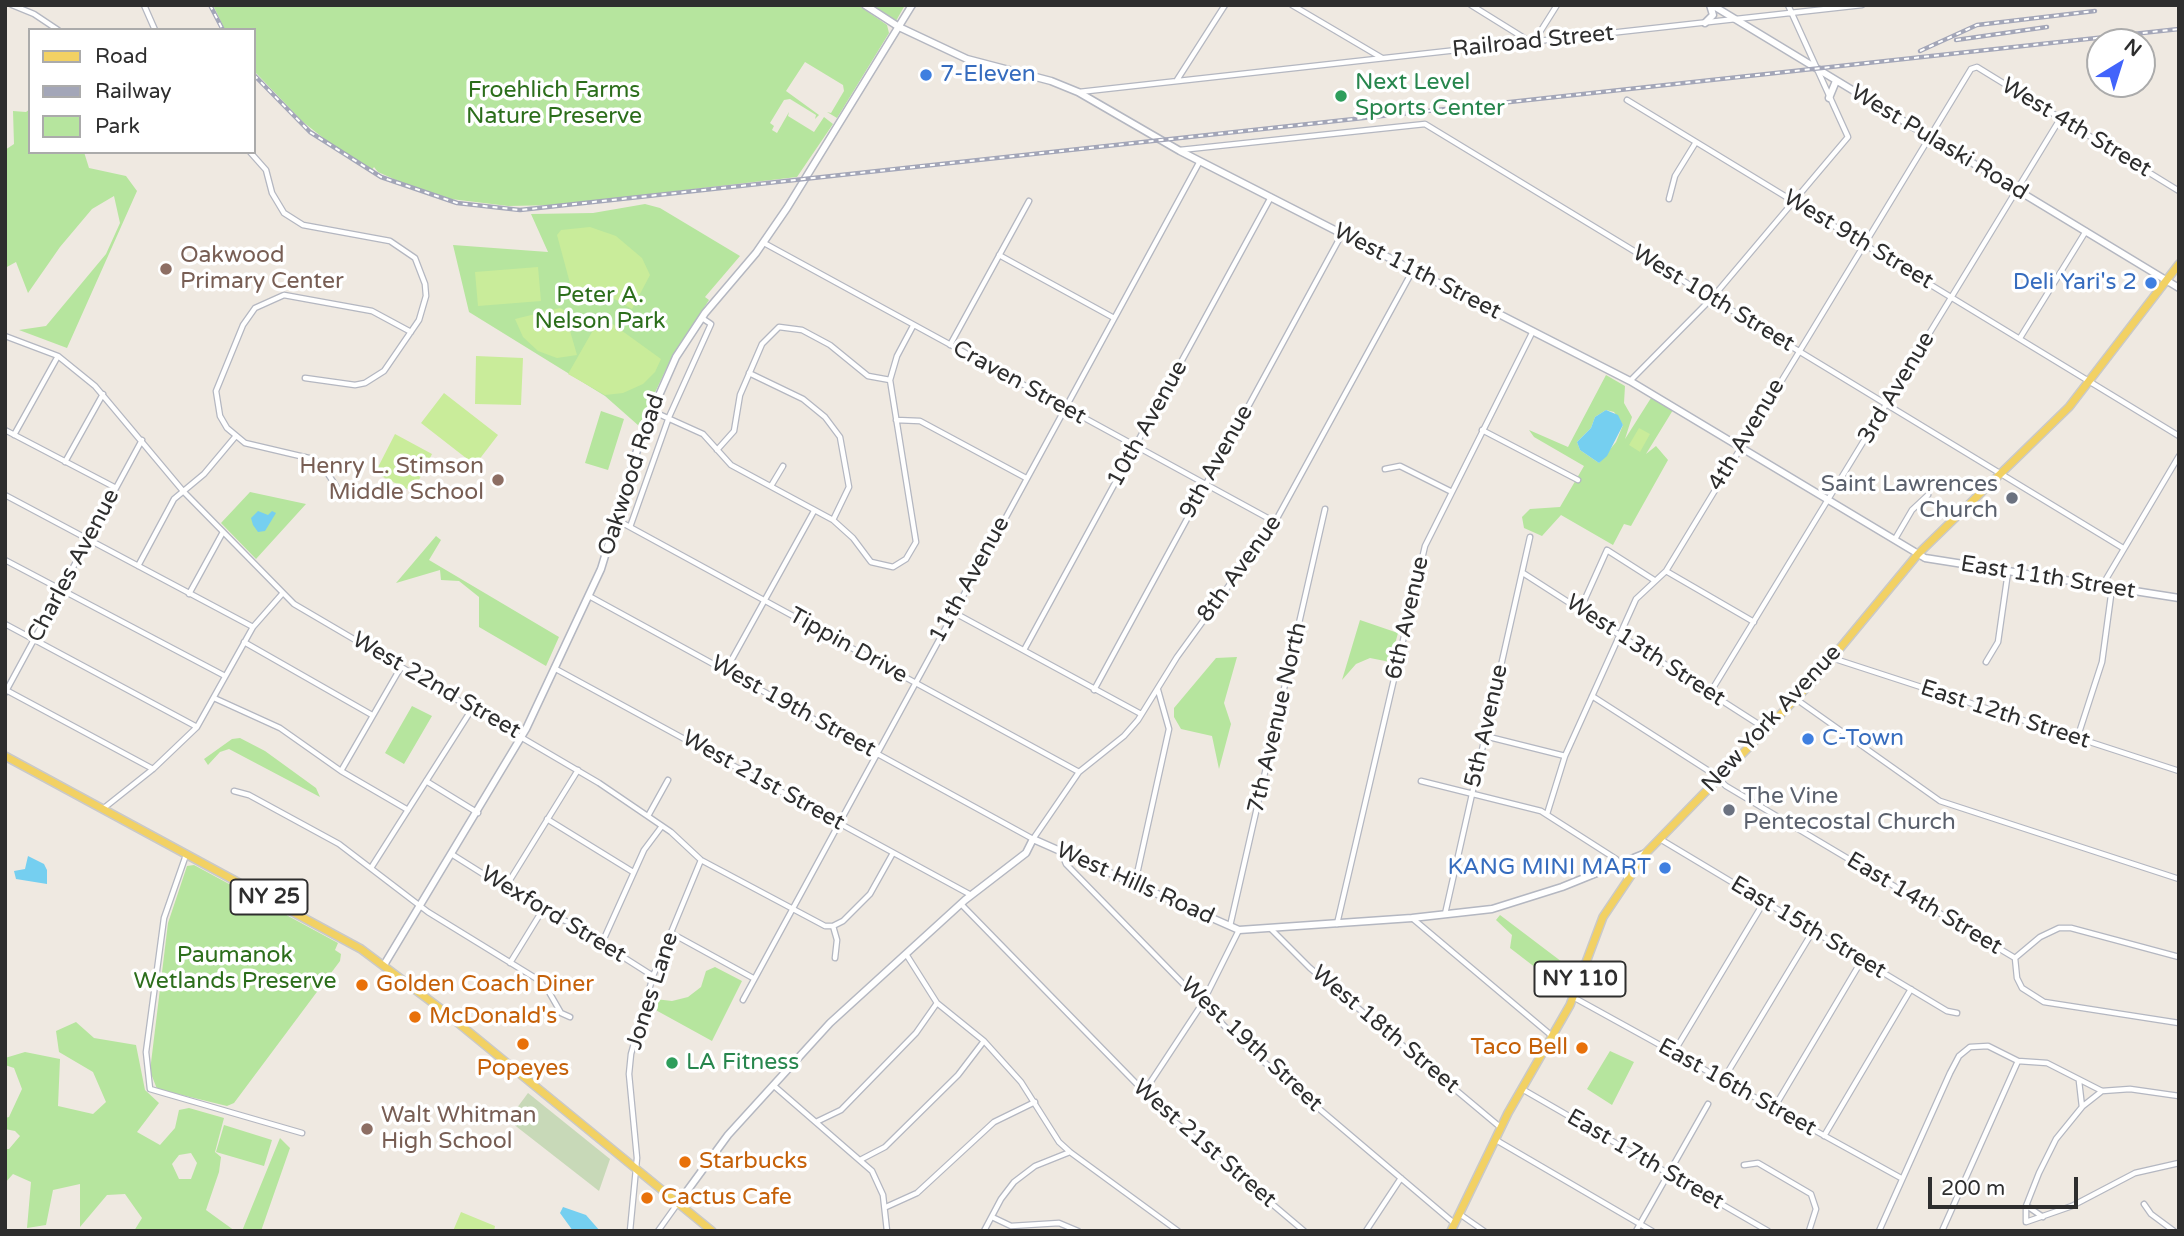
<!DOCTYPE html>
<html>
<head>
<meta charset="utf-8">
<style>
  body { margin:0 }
  #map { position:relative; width:2184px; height:1236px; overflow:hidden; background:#efe9e1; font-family:"Varela Round",sans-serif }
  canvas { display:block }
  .frame { position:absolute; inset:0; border:7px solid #2e2e2e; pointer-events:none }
  .legend { position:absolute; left:28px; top:28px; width:228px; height:126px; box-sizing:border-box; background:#fff; border:2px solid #ababab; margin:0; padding:9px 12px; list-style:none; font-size:21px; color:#2e2e2e }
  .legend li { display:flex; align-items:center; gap:14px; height:35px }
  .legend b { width:35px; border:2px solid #ababab }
  .north { position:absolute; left:2086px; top:28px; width:70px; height:70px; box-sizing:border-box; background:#fff; border:2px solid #ababab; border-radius:50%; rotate:38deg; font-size:19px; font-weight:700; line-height:28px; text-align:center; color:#2e2e2e }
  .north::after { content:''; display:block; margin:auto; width:24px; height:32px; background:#4264fb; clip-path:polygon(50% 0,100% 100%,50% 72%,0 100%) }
  .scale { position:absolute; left:1928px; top:1177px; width:150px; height:32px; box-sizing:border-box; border:4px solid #2e2e2e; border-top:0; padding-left:9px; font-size:21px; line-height:24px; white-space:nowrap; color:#2e2e2e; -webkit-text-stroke:5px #fff; paint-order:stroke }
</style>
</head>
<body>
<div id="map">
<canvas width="2184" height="1236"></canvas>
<div class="frame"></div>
<ul class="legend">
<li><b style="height:9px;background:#f2d163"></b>Road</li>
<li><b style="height:9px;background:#a3a6b8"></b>Railway</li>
<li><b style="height:19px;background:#b6e59e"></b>Park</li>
</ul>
<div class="north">N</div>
<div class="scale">200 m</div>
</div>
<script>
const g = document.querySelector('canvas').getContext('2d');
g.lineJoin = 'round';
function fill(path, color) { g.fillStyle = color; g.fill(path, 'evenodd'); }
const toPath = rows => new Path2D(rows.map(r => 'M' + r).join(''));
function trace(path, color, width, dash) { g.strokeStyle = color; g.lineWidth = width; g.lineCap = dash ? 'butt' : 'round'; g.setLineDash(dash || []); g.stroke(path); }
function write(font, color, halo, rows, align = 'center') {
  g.font = font + ' "Varela Round",sans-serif'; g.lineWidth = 7; g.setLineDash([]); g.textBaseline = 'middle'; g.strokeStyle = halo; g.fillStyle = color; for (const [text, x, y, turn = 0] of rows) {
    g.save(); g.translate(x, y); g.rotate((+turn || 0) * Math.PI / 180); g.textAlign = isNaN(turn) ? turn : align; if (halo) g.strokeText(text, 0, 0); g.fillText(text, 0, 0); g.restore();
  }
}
const green = toPath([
  [213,5,858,5,887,25,889,33,837,118,827,112,831,113,844,91,843,85,805,62,786,91,819,115,815,119,816,115,790,99,784,100,770,123,774,126,772,130,777,133,789,112,788,116,814,132,824,117,833,124,797,177,557,205,508,206,451,199,414,188,378,172,374,167,372,170,336,148,303,122,254,71,254,30,225,30],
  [871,5,905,5,896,21],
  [30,109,30,152,84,152,89,168,126,176,137,191,67,348,19,330,46,326,106,254,120,223,114,196,92,209,60,247,28,293,16,262,5,268,5,150,14,144,13,111,26,112],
  [645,204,660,208,740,256,705,297,709,300,671,359,639,426,605,396,469,312,453,245,548,252,531,214,593,213],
  [1606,375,1625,386,1624,403,1632,417,1625,439,1651,398,1673,410,1646,454,1656,446,1668,460,1631,526,1624,524,1613,545,1561,515,1542,536,1524,528,1522,517,1530,509,1560,507,1584,466,1534,437,1529,430,1568,447],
  [1606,410,1614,412,1623,425,1616,442,1599,463,1580,450,1577,442,1591,428,1595,417],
  [601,411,624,419,608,470,585,463],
  [250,492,306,504,256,559,221,523],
  [436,536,441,540,429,560,559,637,546,666,479,627,479,597,459,581,441,580,440,570,396,583],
  [1360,620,1398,633,1390,662,1370,658,1356,664,1342,680],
  [1237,657,1224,703,1231,724,1219,769,1212,736,1181,729,1174,717,1174,708,1216,658],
  [412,706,432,716,404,764,385,753],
  [240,738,265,751,316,788,320,797,229,749,220,752,208,765,204,759,232,739],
  [194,865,338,943,335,950,341,954,340,961,234,1103,227,1106,157,1089,150,1071,168,923,187,866],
  [1500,915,1570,968,1563,977,1545,964,1536,968,1510,948,1512,935,1496,920],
  [715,967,742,981,712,1041,652,1008,655,999,672,1001,688,997,701,987,706,971],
  [76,1022,94,1038,136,1045,145,1090,159,1103,137,1132,160,1145,175,1128,179,1110,189,1108,224,1118,215,1152,221,1157,219,1172,206,1210,235,1231,134,1231,142,1218,125,1194,107,1195,80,1227,80,1184,53,1190,46,1225,27,1228,31,1182,13,1174,5,1183,5,1149,9,1149,20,1136,15,1131,5,1129,5,1118,9,1117,22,1089,14,1068,5,1065,5,1058,25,1052,60,1059,58,1106,93,1114,106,1102,93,1072,59,1052,56,1031],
  [191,1153,197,1163,191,1179,179,1179,172,1164,179,1155],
  [1610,1051,1634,1062,1612,1105,1587,1089],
  [224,1125,272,1140,264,1166,216,1152],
  [280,1138,290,1148,261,1231,242,1231]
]);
const cemetery = toPath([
  [528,1093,610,1159,599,1191,508,1120]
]);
const pitch = toPath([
  [590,227,616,236,642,258,650,275,632,309,611,297,587,305,574,298,557,235,561,230],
  [538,267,541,301,478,306,475,272],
  [560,308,564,310,577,355,557,358,538,351,523,337,515,319],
  [607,320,661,359,655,372,643,384,623,393,605,395,568,374,596,325],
  [476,356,523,358,521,405,475,404],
  [444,393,498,435,475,465,421,423],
  [1639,428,1650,434,1640,452,1629,445],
  [395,434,432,454,413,492,375,473],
  [461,1212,495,1226,494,1231,453,1231]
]);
const water = toPath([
  [1606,410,1618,415,1623,425,1607,456,1599,463,1580,450,1577,442,1591,428,1595,417],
  [258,511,268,515,272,511,276,513,265,531,258,532,253,525,251,518],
  [28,856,44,864,47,870,47,884,16,879,14,871,25,869],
  [563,1207,586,1215,600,1231,573,1231,560,1213]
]);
const street = toPath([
  [12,5,34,14,58,30],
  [144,5,155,30],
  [1292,5,1382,58],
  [1471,5,1529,41],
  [1535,40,1557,5],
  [1177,80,1225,5],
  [1079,92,1862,5],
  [1627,100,2179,436],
  [1180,150,1425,124,2123,548],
  [250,152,266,170,272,193,284,213,303,225,390,241,415,258,425,284,426,296,419,320,384,371,365,383,355,385,305,378],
  [1669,199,1675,176,1696,142],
  [764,243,1275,522],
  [999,255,1114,318],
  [5,336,58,356,95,386,183,491,294,604,599,783,671,832,701,860,825,926,833,926,843,921,870,894,893,853],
  [2020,338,2086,231],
  [950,345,1029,201],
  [749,373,803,399,825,417,840,437,849,487,833,520],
  [1630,381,1712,298,1848,137,1788,5],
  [652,411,703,434,731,465,833,520,853,538,871,562,893,567,906,559,916,542,890,380,897,356,913,326],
  [896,420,920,421,1026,478],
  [5,430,116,488],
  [1482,430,1578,480],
  [14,435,58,356],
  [717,450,734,431,740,395,762,344,779,327,802,330,830,345,868,376,890,380],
  [65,462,103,394],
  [1385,469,1400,466,1450,491],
  [336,486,322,465,313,459,245,443,227,428,220,416,216,391,243,325,255,308,284,295,372,311,411,332],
  [771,486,783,466],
  [5,495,253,627],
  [617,520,1079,772],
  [630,527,669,417,711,324,702,318],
  [1895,539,1912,510,1928,495],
  [5,560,225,676],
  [138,566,174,499,204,474,235,437],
  [1666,571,1754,622],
  [1523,573,1766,729],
  [2102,586,2179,456],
  [189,594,223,532],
  [589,596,1033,839,1079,772,1124,736,1138,720,1177,657,1275,522,1413,270],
  [1580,610,1607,550,1654,580],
  [953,612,1141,714],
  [5,624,197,727],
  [244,642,372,715],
  [1024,650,1271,197],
  [1832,658,2179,771],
  [1986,662,1998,642,2008,572],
  [554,668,971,895],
  [726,670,814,511],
  [6,690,153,769],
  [1094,690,1342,234],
  [5,693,142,440],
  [1710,693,2060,119],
  [1592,696,1712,773,1726,786,2015,958],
  [214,698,280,728,341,771,408,810],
  [1796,699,1940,801,2179,879],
  [1485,736,1565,756],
  [2077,739,2102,662,2112,588],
  [341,771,401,667],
  [426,781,478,813],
  [1421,781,1541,811,1616,859,1624,869,1627,879],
  [234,791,249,795,339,844,428,912,537,979,549,992,561,1013,570,1017],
  [104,808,153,769,197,727,253,627,282,594],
  [1547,814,1565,756,1636,599,1666,571,1971,69,1977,67,2179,191],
  [648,816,668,780],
  [547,819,633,872],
  [1660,839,1947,1011,1957,1013],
  [1061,852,1066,864,1238,1040,1455,1224],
  [186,855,164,918,146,1052,150,1089,302,1133],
  [453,855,542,911,568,922,653,976],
  [371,868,472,709],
  [1135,883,1169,729,1158,690],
  [505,888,578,770],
  [961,904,1168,1116,1304,1231],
  [1445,914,1530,537],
  [1412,918,1552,1036],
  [1337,924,1425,546,1533,331],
  [833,926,837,940,835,958],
  [1230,926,1325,509],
  [1271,929,1310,968,1500,1127],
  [671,933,753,978],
  [602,943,644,850,662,826],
  [906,954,937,1003,984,1041,1021,1082,1059,1142,1070,1152,1178,1231],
  [2015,958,2017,978,2022,988,2044,1002,2179,1023],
  [2015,958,2040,937,2059,928,2071,928,2179,957],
  [510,963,542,911],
  [1573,997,1901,1178],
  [743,1000,1200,161],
  [1674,1052,1764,902],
  [1723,1080,1813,931],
  [2079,1081,2082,1107,2056,1139,2039,1173,2026,1206,2026,1222,2072,1206,2135,1173,2179,1163],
  [773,1085,872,1171,883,1195,887,1231],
  [1522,1089,1768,1231],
  [1144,1092,1202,1004,1239,930],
  [2083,1106,2102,1091],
  [1774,1108,1862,960],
  [816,1122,841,1110,916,1033,937,1003],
  [1824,1136,1911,989],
  [1496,1140,1652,1231],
  [860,1160,885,1147,958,1075,984,1041],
  [1744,1165,1758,1163,1811,1194,1816,1209,1809,1231],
  [2144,1204,2151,1214,2174,1231],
  [2027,1206,2043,1217],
  [886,1207,917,1193,994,1122,1035,1102],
  [1461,1215,1484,1231],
  [992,1217,1011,1226,1059,1223,1078,1231],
  [630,1231,637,1158,629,1074,631,1054,653,976,701,860],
  [658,1231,678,1203],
  [984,1231,1001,1199,1014,1182,1035,1166,1070,1152],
  [1366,1231,1401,1178],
  [1636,1231,1708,1104],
  [1879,1231,1950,1073,1959,1056,1970,1047,1988,1046,2018,1061,2047,1063,2102,1091,2130,1089,2179,1096],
  [1942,1231,2018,1061]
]);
const secondary = toPath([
  [865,5,899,27,967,59,1051,81,1078,92,1180,151,1630,381,1925,558,2179,598],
  [1712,5,2179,288],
  [1705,23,1713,15,1710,5],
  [1829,98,1836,81],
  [384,965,526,729,601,569,642,434,676,357,705,313,756,253,787,208,912,5],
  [679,1202,728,1135,830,1023,965,900,1026,853,1033,839,1239,930,1412,918,1492,909,1562,887,1646,853]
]);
const primary = toPath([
  [5,756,361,949,441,1009,712,1231],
  [1451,1231,1508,1113,1570,1005,1603,917,1646,853,1812,682,1918,554,2069,407,2179,264]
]);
const rail = toPath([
  [210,5,223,30],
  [1956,40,2047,27],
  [1920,51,1977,25,2095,11],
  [254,75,310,132,381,177,457,203,520,210,2179,29]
]);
const markers = [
  [926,75,7,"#3f7fe0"],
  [1341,96,7,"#2e9e5b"],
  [166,269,7,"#8d6e63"],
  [2151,283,7,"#3f7fe0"],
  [498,480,7,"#8d6e63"],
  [2012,498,7,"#6b7280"],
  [1808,739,7,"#3f7fe0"],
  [1729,810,7,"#6b7280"],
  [1665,868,7,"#3f7fe0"],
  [362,985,7,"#e8710a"],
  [415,1017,7,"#e8710a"],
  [523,1044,7,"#e8710a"],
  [1582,1048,7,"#e8710a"],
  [672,1063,7,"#2e9e5b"],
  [367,1129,7,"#8d6e63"],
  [685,1162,7,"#e8710a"],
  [647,1198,7,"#e8710a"]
];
const shields = [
  [269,897,77],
  [1580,979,91]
];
const shieldNames = [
  ["NY 25",269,897],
  ["NY 110",1580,979]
];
const streetNames = [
  ["Railroad Street",1533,42,-6],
  ["West 4th Street",2076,128,31],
  ["West Pulaski Road",1939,143,31],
  ["West 9th Street",1858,240,31],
  ["West 11th Street",1417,272,27],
  ["West 10th Street",1713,299,31],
  ["Craven Street",1019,383,29],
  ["3rd Avenue",1897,388,-59],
  ["10th Avenue",1148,424,-61],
  ["4th Avenue",1747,435,-59],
  ["9th Avenue",1217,462,-61],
  ["Oakwood Road",632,475,-72],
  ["Charles Avenue",74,566,-62],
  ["8th Avenue",1240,569,-54],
  ["East 11th Street",2048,578,9],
  ["11th Avenue",970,580,-61],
  ["6th Avenue",1408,618,-77],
  ["Tippin Drive",848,646,29],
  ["West 13th Street",1645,651,33],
  ["West 22nd Street",436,686,30],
  ["West 19th Street",793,707,29],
  ["East 12th Street",2005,715,18],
  ["7th Avenue North",1278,718,-77],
  ["New York Avenue",1772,719,-47],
  ["5th Avenue",1487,726,-77],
  ["West 21st Street",763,781,29],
  ["West Hills Road",1135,884,24],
  ["East 14th Street",1924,904,31],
  ["Wexford Street",553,915,31],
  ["East 15th Street",1808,928,31],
  ["Jones Lane",653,991,-72],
  ["West 18th Street",1385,1030,40],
  ["West 19th Street",1251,1045,43],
  ["East 16th Street",1737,1088,29],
  ["West 21st Street",1204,1144,41],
  ["East 17th Street",1645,1160,30]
];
const shopNames = [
  ["7-Eleven",940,75],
  ["Deli Yari's 2",2137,283,"right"],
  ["C-Town",1822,739],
  ["KANG MINI MART",1651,868,"right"]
];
const leisureNames = [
  ["Next Level",1355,83],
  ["Sports Center",1355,109],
  ["LA Fitness",686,1063]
];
const parkNames = [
  ["Froehlich Farms",554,91],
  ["Nature Preserve",554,117],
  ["Peter A.",600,296],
  ["Nelson Park",600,322],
  ["Paumanok",235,956],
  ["Wetlands Preserve",235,982]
];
const educationNames = [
  ["Oakwood",180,256],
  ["Primary Center",180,282],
  ["Henry L. Stimson",484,467,"right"],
  ["Middle School",484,493,"right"],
  ["Walt Whitman",381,1116],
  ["High School",381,1142]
];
const worshipNames = [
  ["Saint Lawrences",1998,485],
  ["Church",1998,511],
  ["The Vine",1743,797,"left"],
  ["Pentecostal Church",1743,823,"left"]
];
const foodNames = [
  ["Golden Coach Diner",376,985],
  ["McDonald's",429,1017],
  ["Taco Bell",1568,1048,"right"],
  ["Popeyes",523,1069,"center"],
  ["Starbucks",699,1162],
  ["Cactus Cafe",661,1198]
];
fill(green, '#b6e59e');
fill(cemetery, '#c8d9b8');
fill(pitch, '#c9ec9a');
fill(water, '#75cff0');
trace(street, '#b4b7c1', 7);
trace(secondary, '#b4b7c1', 9);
trace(primary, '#c9c9c9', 10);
trace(street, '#fff', 4.5);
trace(secondary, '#fff', 6);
trace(primary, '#f2d163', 7);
trace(rail, '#a3a6b8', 4.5);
trace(rail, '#fff', 2, [5]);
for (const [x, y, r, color] of markers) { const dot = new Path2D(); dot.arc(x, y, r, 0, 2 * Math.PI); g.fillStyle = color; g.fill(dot); trace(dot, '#fff', 2.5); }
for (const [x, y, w] of shields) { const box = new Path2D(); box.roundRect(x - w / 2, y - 17.5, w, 35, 5); g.fillStyle = '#fff'; g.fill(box); trace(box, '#2e2e2e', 2); }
write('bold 21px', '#2e2e2e', null, shieldNames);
write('23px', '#2e2e2e', '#fff', streetNames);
write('23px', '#366cbe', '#fff', shopNames, 'left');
write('23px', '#27864d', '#fff', leisureNames, 'left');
write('23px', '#2c6e1b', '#fff', parkNames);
write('23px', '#785e54', '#fff', educationNames, 'left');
write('23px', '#5b616d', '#fff', worshipNames, 'right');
write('23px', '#c56008', '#fff', foodNames, 'left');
</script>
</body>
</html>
